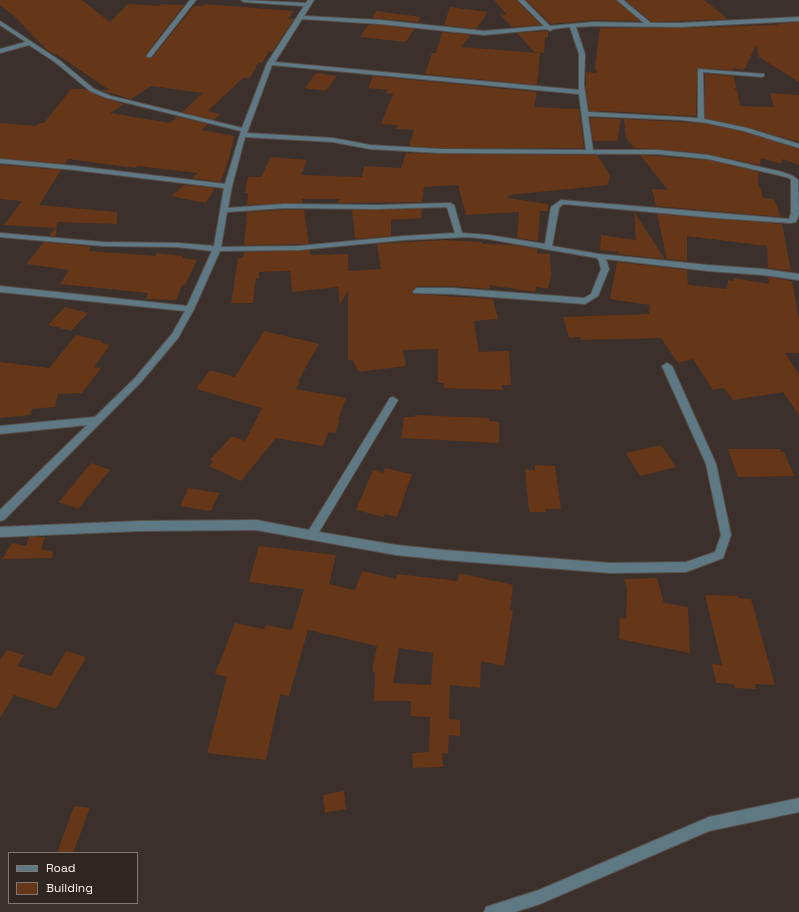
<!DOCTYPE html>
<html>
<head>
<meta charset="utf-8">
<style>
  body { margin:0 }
  #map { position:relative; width:799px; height:912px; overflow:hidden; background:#3b302b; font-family:"Space Grotesk",sans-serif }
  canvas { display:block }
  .legend { position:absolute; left:8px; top:852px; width:130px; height:52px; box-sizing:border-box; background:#302621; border:1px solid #807773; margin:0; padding:5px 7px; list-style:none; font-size:12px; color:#f9f1ee }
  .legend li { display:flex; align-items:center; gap:8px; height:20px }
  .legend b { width:20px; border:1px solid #807773 }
</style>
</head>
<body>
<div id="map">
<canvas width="799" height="912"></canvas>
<ul class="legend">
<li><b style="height:5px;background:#5e7984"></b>Road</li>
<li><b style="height:11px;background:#653618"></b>Building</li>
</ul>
</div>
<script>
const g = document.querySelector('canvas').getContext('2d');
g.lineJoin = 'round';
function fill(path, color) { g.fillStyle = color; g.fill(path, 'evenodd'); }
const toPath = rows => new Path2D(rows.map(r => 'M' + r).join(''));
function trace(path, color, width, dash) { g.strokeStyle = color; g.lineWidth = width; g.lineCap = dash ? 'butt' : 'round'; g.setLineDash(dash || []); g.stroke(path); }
const building = toPath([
  [0,0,82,0,110,22,128,4,159,6,161,4,184,5,146,54,147,58,152,58,194,6,202,6,205,4,294,11,288,19,294,19,272,52,269,51,262,63,259,62,250,78,243,78,208,111,220,114,214,120,182,112,203,93,151,86,131,99,100,90,109,90,61,57,48,51,14,16,0,5],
  [494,0,516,0,541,25,512,27,500,14,507,15],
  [526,0,616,0,640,21,593,20,551,24],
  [625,0,704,0,728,19,652,22],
  [450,7,488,12,476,29,444,25],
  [376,11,421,17,418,22,372,18],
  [799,22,799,82,759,57,756,45,744,70,733,68,733,70,697,68,696,116,623,112,623,110,622,112,589,111,586,89,586,72,597,73,595,68,600,28,680,28,778,25,776,24],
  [368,25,380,25,414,29,406,42,360,37],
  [547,31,548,32,548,37,545,37,544,53,534,52,517,33],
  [442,32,471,35,461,47,540,53,537,85,425,74,432,53,436,53],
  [316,73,337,76,326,91,305,88],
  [705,74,734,76,736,86,735,90,737,90,740,106,774,107,770,93,799,95,799,142,747,127,705,118],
  [373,76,537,92,534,107,579,109,584,148,440,148,409,146,414,130,396,129,397,125,381,124,393,94,386,93,388,90,368,88],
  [71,89,85,89,106,99,124,104,110,113,170,123,177,117,208,124,202,130,234,136,229,159,222,178,220,182,192,178,198,173,138,166,135,168,68,159,65,164,0,158,0,123,37,126,39,123,44,123],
  [590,118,621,119,617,141,593,141],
  [624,119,681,122,707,124,744,132,799,149,799,165,783,159,781,164,761,158,760,165,708,154,657,149,634,148,626,138],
  [406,153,440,154,597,155,610,175,608,185,509,195,508,198,548,204,548,211,540,211,538,241,517,238,519,212,466,215,458,185,424,187,422,202,338,203,339,199,302,199,303,203,247,205,248,193,245,193,248,177,261,177,271,157,307,160,301,175,362,177,364,166,401,168],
  [640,155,708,160,759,172,758,181,763,198,774,199,781,217,656,206,652,189,668,190],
  [0,165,61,170,39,205,117,212,117,224,57,222,56,236,49,236,56,228,4,225,22,201,0,199],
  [184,185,215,188,206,203,171,196],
  [422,209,421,218,391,220,391,236,355,239,352,210],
  [284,210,304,210,309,244,244,245,246,224,248,223,246,222,247,212],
  [634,212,665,259,618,254,619,252,600,250,601,235,636,240],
  [657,214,782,224,791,271,768,268,767,246,687,236,687,261,667,259],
  [446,240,482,242,482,244,514,245,537,249,537,253,550,254,551,275,548,289,536,287,535,292,489,285,490,289,452,286,417,286,412,291,414,294,493,299,498,319,474,321,479,352,509,351,511,385,502,385,503,390,444,388,444,383,438,383,438,349,403,350,406,366,359,372,352,360,348,360,348,290,340,305,338,287,292,292,290,271,259,272,259,278,256,278,253,303,231,303,238,258,243,258,244,252,310,250,310,254,314,255,348,254,348,271,381,269,377,244],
  [44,242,91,247,89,251,156,256,157,253,183,256,182,258,197,260,185,285,183,284,176,300,146,299,148,293,60,284,69,270,26,264],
  [617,262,687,270,688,285,727,289,728,280,733,281,734,278,769,284,768,277,792,281,799,319,799,353,785,353,799,375,799,415,783,392,733,400,724,388,713,390,693,359,678,363,661,338,581,340,580,337,569,338,563,317,649,314,650,305,610,299],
  [65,307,88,313,71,331,48,325],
  [264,331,319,344,298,381,300,382,295,389,346,398,338,419,340,420,335,433,328,432,323,446,276,438,241,481,209,466,213,462,210,460,231,437,235,437,245,441,262,408,196,389,210,370,235,377],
  [76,335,102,341,100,342,110,345,94,367,101,368,82,393,58,394,55,407,32,409,30,415,0,418,0,362,49,368],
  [415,415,489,418,489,421,499,422,499,443,401,438,404,417,415,417],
  [661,445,676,467,640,476,626,453],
  [728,449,780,449,781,452,784,452,794,476,738,477],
  [91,463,110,470,78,509,59,502],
  [535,465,555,466,561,509,545,509,546,512,529,512,525,469,535,470],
  [385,468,412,474,397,517,385,514,384,517,356,510,373,470,383,473],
  [188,488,219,493,211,511,180,506],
  [29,537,45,537,41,549,53,552,52,558,2,559,12,543,26,546],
  [259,546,336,555,329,584,355,590,362,571,396,579,397,574,458,581,459,573,513,585,510,610,513,611,504,666,481,661,480,688,450,685,449,719,460,720,460,736,449,735,448,754,442,753,443,767,413,768,412,753,429,752,430,717,410,716,411,701,374,701,375,672,372,671,377,646,308,630,289,696,280,694,266,760,207,753,227,677,215,674,235,623,264,629,266,625,292,630,304,589,249,582],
  [399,648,433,653,431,685,393,683],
  [657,578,664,603,688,607,690,653,619,639,620,618,626,619,627,588,624,579],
  [705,595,738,596,738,598,751,599,775,685,755,684,756,689,735,688,734,684,716,683,712,664,722,665],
  [7,650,24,655,17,666,51,676,66,651,86,657,56,709,14,695,0,718,0,660],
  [344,791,346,809,325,813,323,795],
  [74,806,90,808,73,853,57,853]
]);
const minor = toPath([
  [190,0,196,0,151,57,147,57,147,55,190,0],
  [241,0,306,3,308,0,314,0,304,16,380,20,484,31,544,26,518,0,524,0,550,26,593,22,644,23,617,0,623,0,651,23,680,23,799,17,799,21,680,27,593,26,576,27,585,54,584,85,588,112,698,118,698,69,764,74,764,76,762,77,703,72,704,119,747,128,799,144,799,148,744,131,707,123,681,120,588,116,593,150,657,150,708,155,782,172,793,176,798,180,799,214,796,222,790,223,716,218,563,204,559,208,552,246,599,254,708,265,763,269,799,274,799,280,763,275,708,271,606,259,609,269,598,296,585,304,452,294,414,293,413,291,417,288,452,288,584,298,591,294,601,269,599,261,597,258,488,239,468,237,404,240,299,250,220,251,194,309,178,338,141,382,4,520,0,521,0,510,87,425,0,434,0,426,95,417,135,378,172,334,185,311,0,292,0,286,187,306,212,251,178,247,103,246,0,237,0,233,103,242,178,243,214,246,224,188,75,170,0,163,0,159,75,166,225,184,241,131,107,98,90,91,55,62,29,45,0,53,0,49,26,42,0,25,0,21,59,60,94,89,111,96,242,128,267,63,304,6,244,2,241,0],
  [302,19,380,24,484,35,547,29,550,31,553,29,570,27,579,54,579,90,275,62,302,19],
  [272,65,579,94,586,150,440,149,370,145,333,138,247,133,272,65],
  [245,137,333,142,370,149,440,153,657,154,708,159,778,175,789,178,791,180,791,214,789,219,561,200,551,207,545,244,488,235,462,233,454,205,450,203,378,205,284,204,228,208,232,186,245,137],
  [447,207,455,233,404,236,299,246,221,247,227,212,284,208,378,209,447,207],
  [667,363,672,366,716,464,731,535,723,558,686,572,610,573,445,560,396,555,256,530,139,531,0,537,0,527,139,521,256,520,309,530,390,398,393,397,398,400,319,532,396,545,445,550,610,563,686,562,715,552,721,535,706,464,662,366,667,363],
  [799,798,799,812,709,831,540,904,515,912,484,912,486,907,539,890,709,817,799,798]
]);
fill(building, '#653618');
trace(minor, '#594f4a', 2);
fill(minor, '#5e7984');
</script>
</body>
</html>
